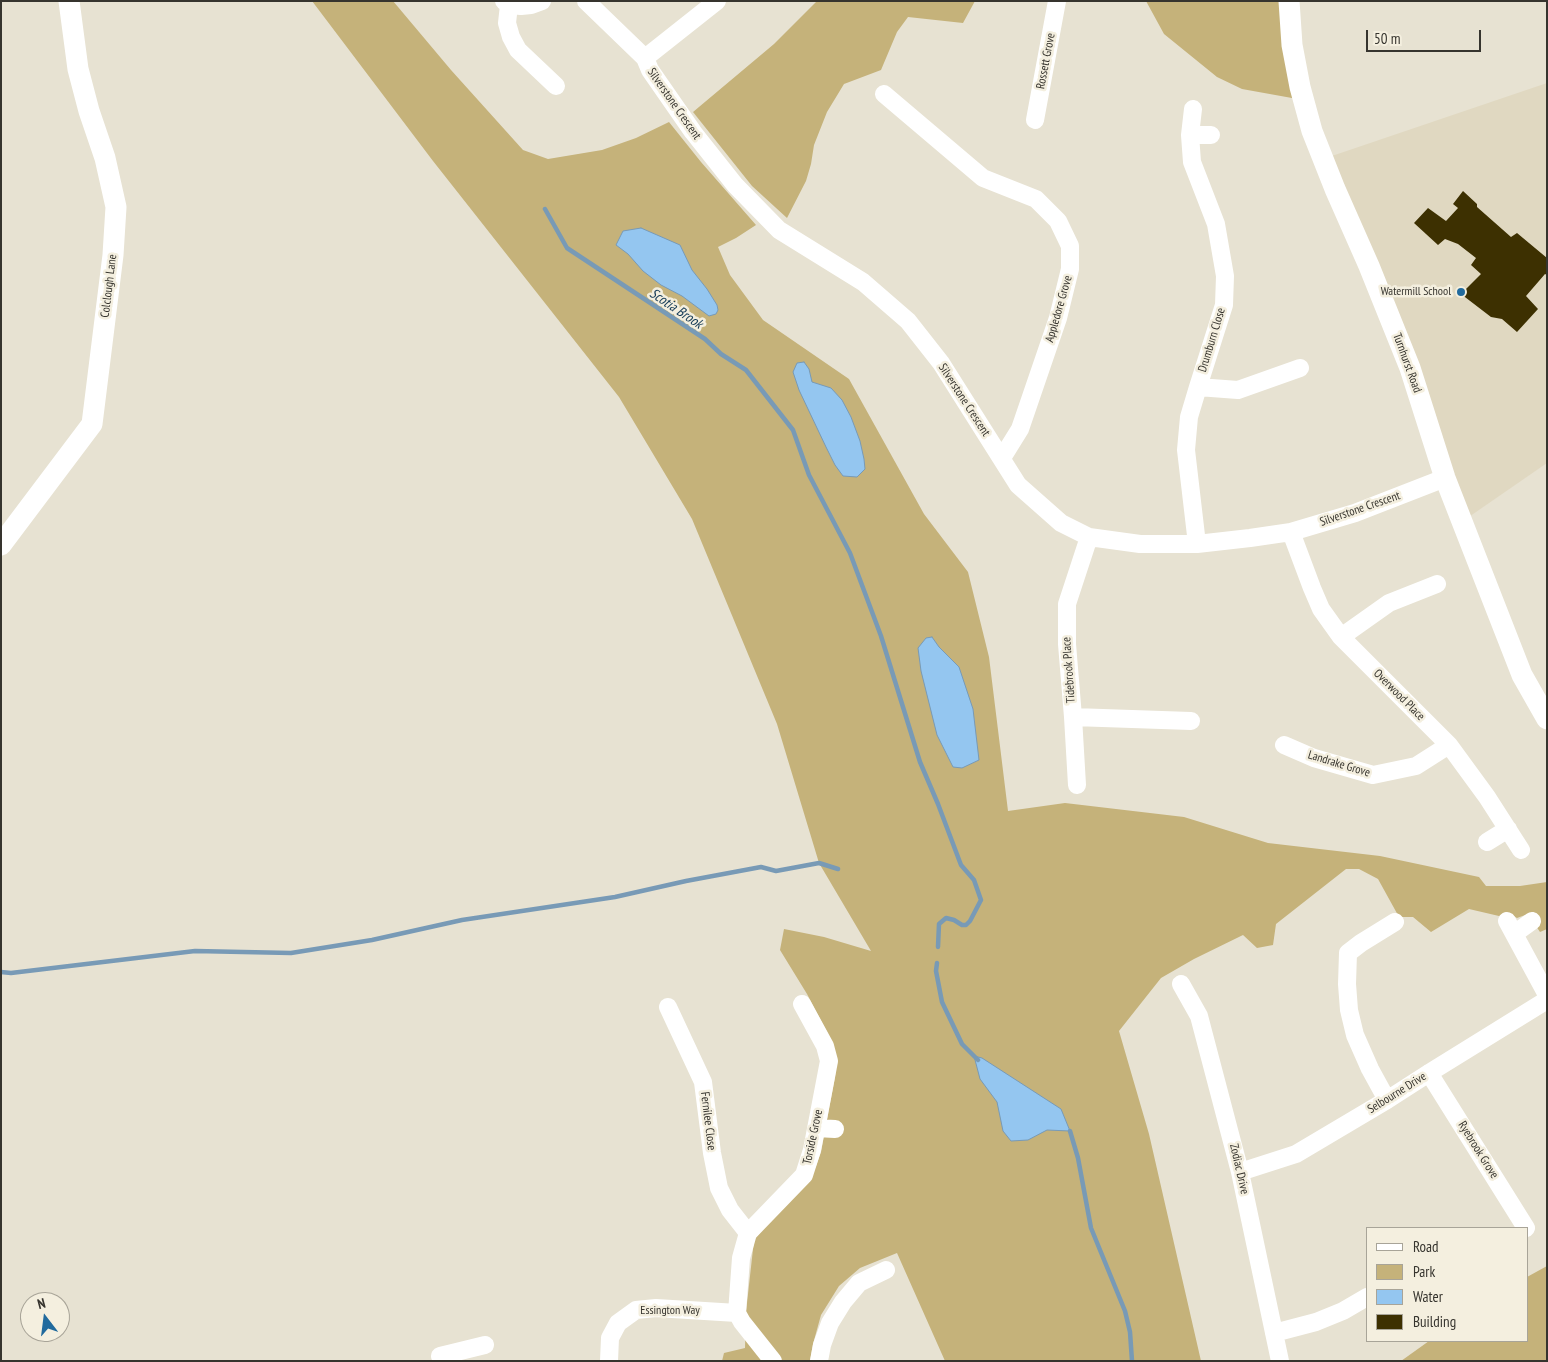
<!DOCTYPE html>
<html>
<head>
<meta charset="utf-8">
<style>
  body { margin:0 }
  #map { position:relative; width:1548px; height:1362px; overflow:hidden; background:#e7e2d2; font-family:"PT Sans Narrow",sans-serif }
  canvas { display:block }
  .frame { position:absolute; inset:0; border:2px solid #36342e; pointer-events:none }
  .legend { position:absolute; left:1366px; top:1227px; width:162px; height:115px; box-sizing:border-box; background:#f4efdf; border:1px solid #a8a498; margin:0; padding:6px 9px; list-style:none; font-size:15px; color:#36342e }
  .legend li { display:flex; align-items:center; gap:10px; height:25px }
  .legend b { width:25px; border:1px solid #a8a498 }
  .north { position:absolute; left:20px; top:1292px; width:50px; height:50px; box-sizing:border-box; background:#f4efdf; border:1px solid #a8a498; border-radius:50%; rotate:345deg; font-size:14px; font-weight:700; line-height:20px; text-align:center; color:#36342e }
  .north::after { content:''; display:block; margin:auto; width:18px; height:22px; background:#216a9d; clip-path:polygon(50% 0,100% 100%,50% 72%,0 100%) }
  .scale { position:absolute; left:1366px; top:30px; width:115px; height:22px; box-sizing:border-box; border:2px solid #36342e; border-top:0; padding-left:6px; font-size:15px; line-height:18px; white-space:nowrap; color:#36342e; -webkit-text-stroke:4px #f4efdf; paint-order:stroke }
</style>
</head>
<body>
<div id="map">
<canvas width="1548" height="1362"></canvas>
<div class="frame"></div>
<ul class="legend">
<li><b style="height:6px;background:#fff"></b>Road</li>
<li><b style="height:14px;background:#c5b27a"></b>Park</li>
<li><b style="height:14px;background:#94c6f0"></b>Water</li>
<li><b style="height:14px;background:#3d3001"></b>Building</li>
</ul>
<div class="north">N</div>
<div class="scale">50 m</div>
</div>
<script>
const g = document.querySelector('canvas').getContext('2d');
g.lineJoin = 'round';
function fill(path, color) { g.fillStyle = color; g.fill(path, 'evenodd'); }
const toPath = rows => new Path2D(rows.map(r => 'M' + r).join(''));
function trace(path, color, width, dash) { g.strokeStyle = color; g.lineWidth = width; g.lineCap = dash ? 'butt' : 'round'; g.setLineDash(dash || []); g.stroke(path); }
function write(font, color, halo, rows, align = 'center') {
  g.font = font + ' "PT Sans Narrow",sans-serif'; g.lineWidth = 5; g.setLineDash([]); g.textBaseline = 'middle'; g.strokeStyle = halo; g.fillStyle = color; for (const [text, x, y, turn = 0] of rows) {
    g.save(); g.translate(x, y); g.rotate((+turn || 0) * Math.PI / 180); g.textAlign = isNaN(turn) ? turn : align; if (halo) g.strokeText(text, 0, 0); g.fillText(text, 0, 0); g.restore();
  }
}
const built = toPath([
  [1547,83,1547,463,1463,521,1323,159]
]);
const green = toPath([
  [312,1,393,1,451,70,523,150,548,159,602,150,636,138,669,122,701,162,756,225,736,238,718,247,730,275,763,320,849,379,924,514,968,572,989,657,1008,811,1065,803,1184,817,1268,843,1380,856,1479,877,1486,886,1520,886,1547,882,1547,929,1540,932,1528,914,1517,918,1506,912,1499,916,1469,909,1431,932,1413,917,1399,917,1378,879,1359,869,1346,869,1276,924,1273,945,1257,948,1243,935,1194,959,1161,978,1119,1031,1149,1134,1201,1361,945,1361,897,1253,860,1268,839,1286,821,1315,813,1344,810,1361,722,1361,724,1353,745,1348,746,1312,754,1240,816,1166,821,1152,835,1077,837,1059,827,1032,807,994,780,950,784,929,824,937,871,951,819,863,777,724,692,519,619,397,433,161],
  [817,1,975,1,963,23,908,17,897,32,881,70,844,84,827,112,814,145,811,164,806,181,787,218,752,186,693,112,774,44],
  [1146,1,1289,1,1303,100,1242,89,1217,77,1164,34],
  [1547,1266,1547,1361,1401,1361,1429,1341,1527,1341,1527,1277]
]);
const water = toPath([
  [641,228,680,245,692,270,707,289,717,305,718,310,716,314,709,316,682,296,661,285,643,271,628,254,616,245,623,231,641,228],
  [804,362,809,369,812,382,831,388,842,400,851,417,860,441,864,459,865,469,857,477,843,476,835,465,826,447,799,390,793,372,797,363,804,362],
  [932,637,939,647,959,667,973,709,979,760,962,768,953,767,937,735,921,671,918,648,926,638,932,637],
  [974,1056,982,1058,1061,1109,1070,1131,1047,1130,1028,1140,1011,1141,1003,1131,997,1102,980,1079,974,1056]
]);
const stream = toPath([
  [545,209,567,248,705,339,721,354,746,370,793,430,809,475,850,553,881,636,920,762,938,804,961,865,974,880,981,900,970,921,966,925,962,925,954,920,946,918,939,924,938,947],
  [937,963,936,971,942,1002,962,1044,978,1060],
  [1,972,11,973,195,951,291,953,372,940,462,920,615,897,686,881,761,867,776,871,819,863,838,869],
  [1070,1131,1078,1158,1091,1228,1125,1311,1130,1332,1132,1361]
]);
const building = toPath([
  [1463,191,1477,204,1477,207,1511,237,1517,233,1547,258,1547,275,1545,274,1526,296,1538,309,1517,332,1502,319,1491,317,1461,294,1481,274,1471,265,1476,258,1458,244,1445,239,1438,245,1414,223,1428,208,1446,221,1458,208,1453,204]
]);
const minor = toPath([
  [504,1,509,5,521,6,531,5,542,1],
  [586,1,645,58,650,70,693,132,735,185,779,230,863,282,908,321,941,363,1018,485,1061,523,1089,537,1140,544,1197,544,1250,538,1291,532,1355,513,1445,478],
  [509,5,507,23,511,37,518,50,556,86],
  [645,58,717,1],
  [884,94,983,178,1036,199,1058,221,1070,246,1070,269,1058,318,1020,429,1002,458],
  [1193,109,1190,135,1192,162,1216,224,1225,276,1224,305,1198,387,1189,417,1186,450,1197,544],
  [1035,120,1057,1],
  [1190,135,1211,135],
  [1198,387,1238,390,1300,368],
  [1291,532,1312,588,1321,609,1341,637,1449,745,1487,797,1521,850],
  [1089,537,1067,604,1067,644,1073,717,1191,721],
  [1341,637,1389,603,1437,584],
  [1073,717,1077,785],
  [1284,745,1314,758,1373,775,1416,766,1449,745],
  [1487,842,1508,829],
  [1507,921,1547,995],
  [1514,934,1532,921],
  [1181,984,1199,1016,1240,1172,1280,1361],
  [668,1007,703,1082,712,1153,719,1188,730,1210,748,1233],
  [1429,1073,1526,1228],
  [1387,1100,1370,1069,1355,1035,1349,1010,1347,984,1348,953,1361,943,1395,922],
  [816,1128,835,1129],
  [1240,1172,1296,1154,1387,1100,1429,1073,1547,1000],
  [737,1313,741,1258,748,1233,804,1175,812,1150,829,1061,825,1046,802,1004],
  [737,1313,742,1322,773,1361],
  [1274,1333,1316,1322,1343,1311,1367,1297],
  [440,1356,485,1345],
  [609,1361,610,1338,618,1323,636,1310,656,1308,737,1313],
  [819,1361,822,1345,830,1323,843,1302,859,1283,886,1270]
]);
const tertiary = toPath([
  [1289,1,1292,45,1300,87,1312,131,1335,189,1369,266,1410,368,1445,478,1522,675,1547,719],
  [1,545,92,424,113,255,116,207,105,158,89,111,78,69,69,1]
]);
const markers = [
  [1461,292,5,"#216a9d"]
];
const streetNames = [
  ["Rossett Grove",1046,61,-79],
  ["Silverstone Crescent",674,104,55],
  ["Colclough Lane",109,286,-83],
  ["Appledore Grove",1059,309,-74],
  ["Drumburn Close",1212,340,-73],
  ["Turnhurst Road",1407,363,70],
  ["Silverstone Crescent",964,400,57],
  ["Silverstone Crescent",1360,509,-19],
  ["Tidebrook Place",1069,670,-94],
  ["Overwood Place",1399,695,45],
  ["Landrake Grove",1339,764,17],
  ["Selbourne Drive",1397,1093,-32],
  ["Fernilee Close",708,1121,83],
  ["Torside Grove",813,1137,-78],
  ["Ryebrook Grove",1478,1150,58],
  ["Zodiac Drive",1239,1169,77],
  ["Essington Way",670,1311]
];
const poiNames = [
  ["Watermill School",1451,292]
];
const waterNames = [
  ["Scotia Brook",676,309,34]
];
fill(built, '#e0d8c1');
fill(green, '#c5b27a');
fill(water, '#94c6f0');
trace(water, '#789ab6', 1);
trace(stream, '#789ab6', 4.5);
fill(building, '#3d3001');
trace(minor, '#fff', 18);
trace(tertiary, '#fff', 21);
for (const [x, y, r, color] of markers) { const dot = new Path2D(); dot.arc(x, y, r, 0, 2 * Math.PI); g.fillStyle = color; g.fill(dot); trace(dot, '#f4efdf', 2); }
write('12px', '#36342e', '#f4efdf', streetNames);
write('12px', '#36342e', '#f4efdf', poiNames, 'right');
write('italic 14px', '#153b57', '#f4efdf', waterNames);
</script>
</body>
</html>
